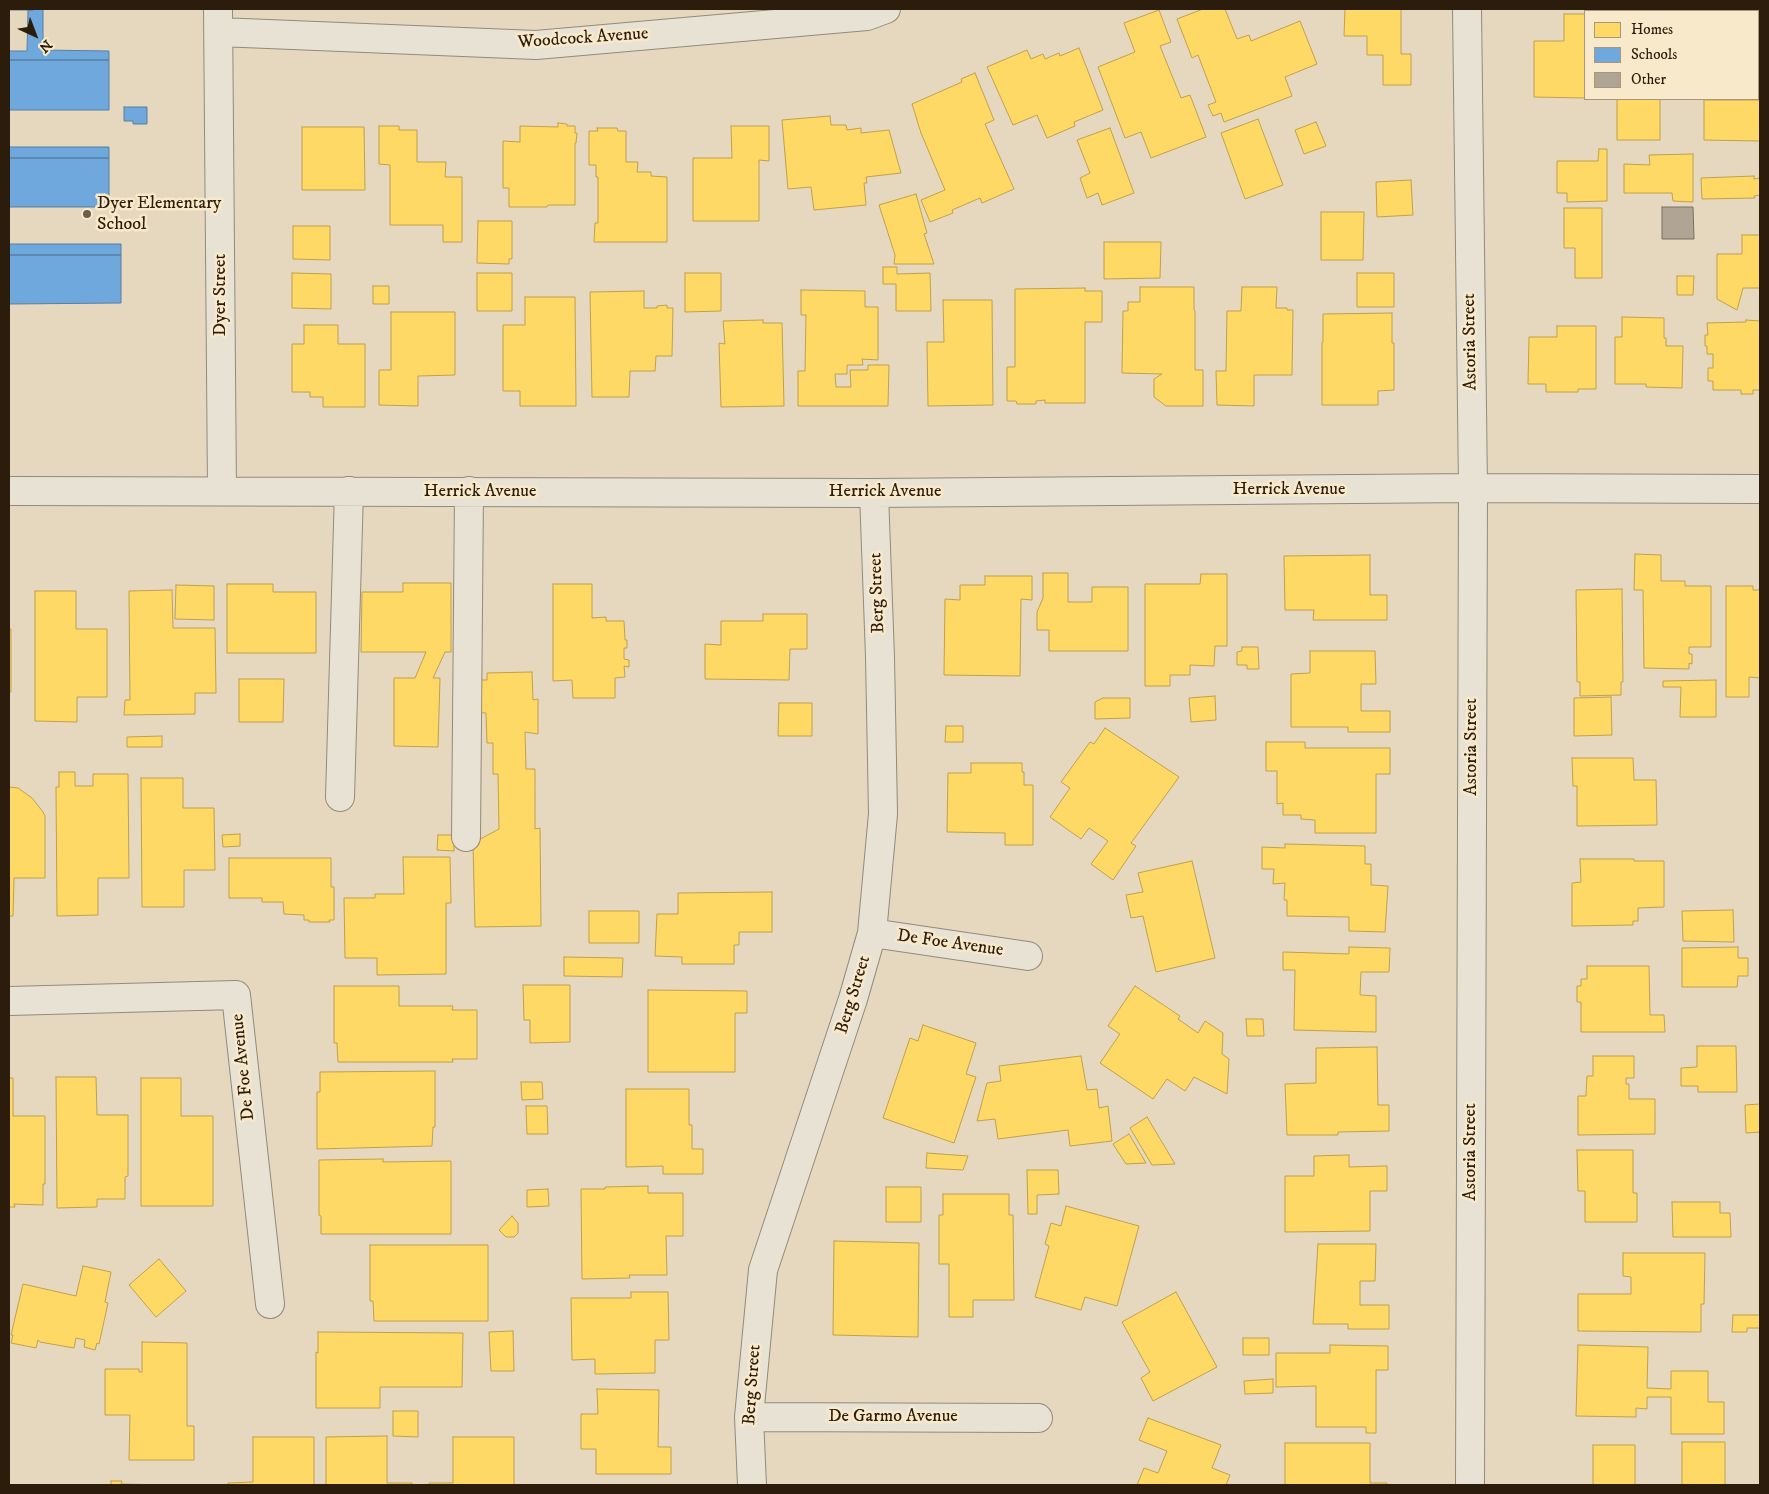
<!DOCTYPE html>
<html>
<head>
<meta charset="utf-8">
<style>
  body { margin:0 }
  #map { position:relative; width:1769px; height:1494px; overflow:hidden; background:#e5d8be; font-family:"IM FELL DW Pica",serif }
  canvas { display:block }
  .frame { position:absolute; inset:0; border:10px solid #2c1c0c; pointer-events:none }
  .legend { position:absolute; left:1584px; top:10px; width:175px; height:90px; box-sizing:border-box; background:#f8e9ca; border:1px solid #a6977e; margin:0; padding:6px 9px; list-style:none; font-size:15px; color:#2c1c0c }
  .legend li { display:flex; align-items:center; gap:10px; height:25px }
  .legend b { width:25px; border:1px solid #a6977e }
  .north { position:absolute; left:10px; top:10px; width:50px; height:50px; -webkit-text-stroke:4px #f8e9ca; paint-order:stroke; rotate:137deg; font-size:14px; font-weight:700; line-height:20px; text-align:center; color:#2c1c0c }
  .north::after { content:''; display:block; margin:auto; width:18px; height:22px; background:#2c1c0c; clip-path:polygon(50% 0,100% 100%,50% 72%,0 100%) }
</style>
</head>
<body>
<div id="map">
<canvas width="1769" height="1494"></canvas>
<div class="frame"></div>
<ul class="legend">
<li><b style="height:14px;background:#ffd966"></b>Homes</li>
<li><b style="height:14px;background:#6fa8dc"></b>Schools</li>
<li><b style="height:14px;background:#b0a594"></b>Other</li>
</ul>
<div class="north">N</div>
</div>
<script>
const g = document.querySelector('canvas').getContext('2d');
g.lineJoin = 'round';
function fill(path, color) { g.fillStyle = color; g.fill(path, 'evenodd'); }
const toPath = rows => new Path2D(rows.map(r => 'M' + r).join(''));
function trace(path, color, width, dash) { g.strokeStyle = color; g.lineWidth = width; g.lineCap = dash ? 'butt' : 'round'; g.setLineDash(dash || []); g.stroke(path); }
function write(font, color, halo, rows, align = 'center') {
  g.font = font + ' "IM FELL DW Pica",serif'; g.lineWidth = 5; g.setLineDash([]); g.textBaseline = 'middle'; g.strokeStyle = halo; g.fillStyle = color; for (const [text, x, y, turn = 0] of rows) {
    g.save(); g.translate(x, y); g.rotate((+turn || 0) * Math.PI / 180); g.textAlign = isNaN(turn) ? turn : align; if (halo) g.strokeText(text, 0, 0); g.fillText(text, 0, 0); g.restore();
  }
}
const homes = toPath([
  [1203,9,1225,9,1237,39,1249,35,1251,41,1300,21,1317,64,1285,77,1292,96,1224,122,1221,113,1213,116,1208,105,1216,102,1198,55,1192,58,1177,19,1203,9],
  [1345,9,1401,9,1401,54,1411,54,1411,85,1383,85,1383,55,1367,55,1367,36,1344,36,1345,9],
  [1727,9,1760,9,1760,74,1758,74,1758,11,1727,11,1727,9],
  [1159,10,1171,42,1160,46,1181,98,1190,95,1206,137,1151,158,1141,132,1125,138,1098,67,1135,52,1124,23,1159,10],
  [1564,14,1585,14,1585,98,1534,97,1534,41,1564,41,1564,14],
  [1079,48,1103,110,1074,122,1075,126,1047,138,1037,115,1013,125,987,67,1027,50,1031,59,1043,54,1045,59,1059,53,1060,56,1079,48],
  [975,73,994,120,985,124,1014,189,982,203,980,198,952,210,953,213,930,222,921,200,945,190,921,133,912,104,962,82,961,79,975,73],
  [1617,99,1660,99,1660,140,1617,140,1617,99],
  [1704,100,1760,100,1760,141,1704,140,1704,100],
  [830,116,831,125,846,125,847,130,861,128,861,133,889,130,901,173,866,177,867,183,864,183,866,205,814,210,811,187,788,189,782,120,830,116],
  [1258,119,1283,185,1245,199,1221,133,1258,119],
  [1316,122,1326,146,1304,154,1295,130,1316,122],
  [558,123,567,124,567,126,575,126,575,133,577,133,576,143,575,143,575,205,548,205,547,207,509,207,509,188,503,188,503,141,520,142,520,126,558,127,558,123],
  [379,126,399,126,399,130,417,130,417,162,446,162,445,177,462,177,462,242,443,242,443,225,390,225,390,165,379,164,379,126],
  [731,126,769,126,769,161,759,160,759,221,693,221,693,158,732,158,731,126],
  [302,127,364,127,365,190,302,190,302,127],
  [597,128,617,128,618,131,626,131,626,162,638,162,637,172,651,172,651,176,667,177,667,242,594,242,595,223,598,223,598,177,596,177,596,165,589,165,589,131,598,131,597,128],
  [1110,128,1134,193,1102,205,1098,193,1087,198,1080,178,1090,173,1077,140,1110,128],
  [1599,149,1607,149,1607,201,1567,202,1567,193,1557,193,1557,161,1598,161,1599,149],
  [1693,154,1693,202,1673,201,1672,193,1624,193,1624,164,1650,165,1649,155,1693,154],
  [1754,176,1754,179,1760,178,1760,195,1754,196,1755,198,1702,199,1701,178,1754,176],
  [1411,180,1413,215,1377,217,1376,182,1411,180],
  [916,194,927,233,924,234,934,264,894,264,895,255,879,205,916,194],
  [1564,208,1602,208,1602,278,1575,278,1575,248,1564,248,1564,208],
  [1321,212,1364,212,1363,260,1321,260,1321,212],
  [478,221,512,221,512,259,509,259,509,264,477,263,478,221],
  [293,226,330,226,330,260,293,259,293,226],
  [1742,235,1760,235,1760,288,1743,288,1737,310,1717,299,1717,254,1742,254,1742,235],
  [1104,242,1161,242,1160,278,1104,279,1104,242],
  [883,267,897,267,897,274,930,273,931,311,896,311,896,284,883,284,883,267],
  [292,273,331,274,331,309,292,308,292,273],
  [477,273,512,273,512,311,477,311,477,273],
  [685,273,721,273,721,311,685,312,685,273],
  [1357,273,1394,273,1394,307,1357,307,1357,273],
  [1677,276,1694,276,1693,295,1677,295,1677,276],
  [373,286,389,286,389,304,373,304,373,286],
  [1140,287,1194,287,1194,310,1195,311,1195,370,1203,370,1203,406,1166,406,1154,397,1154,379,1162,374,1122,373,1123,311,1128,311,1128,302,1140,302,1140,287],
  [1242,287,1277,287,1276,308,1287,308,1287,310,1293,310,1292,375,1254,375,1254,406,1217,405,1216,371,1226,371,1227,311,1241,311,1242,287],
  [1085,288,1085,291,1102,291,1102,322,1085,322,1085,403,1045,403,1045,400,1036,401,1036,404,1017,404,1016,401,1007,401,1007,367,1015,367,1015,289,1085,288],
  [801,290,865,291,865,307,878,307,878,360,862,359,863,365,847,365,847,374,835,374,836,387,851,387,850,370,868,370,868,365,889,365,888,406,798,406,798,371,805,371,806,315,801,315,801,290],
  [644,291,644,308,657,308,657,306,667,305,667,308,673,308,672,356,656,356,655,371,630,371,629,397,592,397,590,292,644,291],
  [525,297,575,297,576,406,520,406,520,391,503,391,503,325,525,325,525,297],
  [943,300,992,300,993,405,928,406,927,342,944,342,943,300],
  [391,312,455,312,455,375,418,376,418,406,379,405,379,370,391,370,391,312],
  [1392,313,1392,343,1394,343,1394,390,1378,391,1378,405,1322,405,1322,342,1323,342,1323,314,1392,313],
  [1622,317,1664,318,1664,338,1666,338,1666,346,1683,346,1682,388,1646,387,1646,384,1615,384,1615,337,1622,337,1622,317],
  [763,320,763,323,782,323,784,406,721,407,719,343,725,344,723,321,763,320],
  [1746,320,1760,321,1760,390,1753,390,1753,394,1741,394,1741,390,1713,390,1713,381,1708,381,1708,368,1713,368,1713,354,1707,354,1707,346,1705,346,1705,335,1708,335,1707,323,1746,322,1746,320],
  [304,325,338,325,338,344,365,344,365,407,323,407,323,397,310,397,310,392,292,392,292,344,304,344,304,325],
  [1557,326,1596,326,1596,389,1578,389,1578,392,1546,392,1546,384,1528,384,1529,337,1557,337,1557,326],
  [1635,554,1661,555,1661,581,1685,581,1685,586,1711,586,1711,647,1689,647,1689,654,1692,654,1692,664,1689,663,1689,669,1644,668,1643,590,1634,590,1635,554],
  [1370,555,1370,595,1387,595,1387,620,1313,620,1314,610,1285,610,1284,556,1370,555],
  [1043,573,1068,573,1068,602,1092,602,1092,587,1128,587,1128,651,1049,651,1049,630,1037,630,1037,612,1043,598,1043,573],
  [1201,574,1227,574,1227,646,1215,646,1214,666,1190,665,1190,675,1170,675,1170,686,1145,686,1145,584,1200,584,1201,574],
  [985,576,1032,576,1032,600,1021,599,1020,676,944,675,945,599,960,600,960,585,985,585,985,576],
  [403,583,451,583,451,652,445,652,433,678,440,678,438,747,394,746,394,678,415,678,426,652,361,652,362,592,403,592,403,583],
  [227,584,273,584,273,592,316,592,316,653,227,653,227,584],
  [553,584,592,584,592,618,606,617,606,621,624,621,625,640,627,640,627,648,624,648,624,659,629,660,629,667,624,666,625,677,615,678,615,698,573,698,572,680,553,681,553,584],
  [176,585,214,586,214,620,175,619,176,585],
  [1726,586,1753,586,1753,590,1760,590,1760,678,1749,677,1749,697,1726,697,1726,586],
  [1622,589,1623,682,1621,682,1621,695,1580,696,1580,682,1577,682,1576,590,1622,589],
  [172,590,173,628,215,628,216,693,195,693,195,714,124,715,125,700,130,700,129,591,172,590],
  [35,591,76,591,76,629,107,629,107,697,77,697,77,722,35,721,35,591],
  [763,614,807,614,807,649,790,649,789,680,705,679,705,644,721,645,721,621,763,621,763,614],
  [9,629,11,629,11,692,9,692,9,629],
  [1242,647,1258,647,1259,669,1247,669,1247,665,1237,665,1237,652,1242,651,1242,647],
  [1310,651,1375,651,1376,684,1361,684,1361,711,1390,711,1390,732,1348,732,1348,727,1291,727,1291,674,1310,673,1310,651],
  [532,672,533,700,538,699,538,734,525,732,526,769,535,769,535,829,540,828,541,926,475,927,473,843,499,829,498,774,493,774,493,743,487,743,486,713,471,712,471,680,487,680,487,673,532,672],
  [239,679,284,679,283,722,239,722,239,679],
  [1716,680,1716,717,1680,717,1681,687,1663,687,1663,681,1716,680],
  [1215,696,1216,720,1191,722,1189,698,1215,696],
  [1611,697,1612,735,1574,736,1574,698,1611,697],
  [1103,698,1130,698,1130,718,1095,719,1095,702,1103,698],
  [779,703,812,703,812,736,778,736,779,703],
  [946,726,963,726,963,742,945,742,946,726],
  [1105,728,1179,777,1131,843,1136,846,1113,880,1091,864,1108,841,1089,828,1081,839,1050,817,1070,788,1061,782,1090,742,1094,744,1105,728],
  [162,736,162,747,127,747,127,737,162,736],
  [1266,742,1305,742,1305,748,1390,748,1390,774,1376,774,1376,833,1315,833,1315,820,1301,819,1301,815,1283,815,1283,803,1277,804,1277,771,1266,771,1266,742],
  [1572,758,1633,758,1634,780,1656,780,1657,825,1577,826,1577,786,1573,786,1572,758],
  [971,763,1022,763,1022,772,1024,772,1024,785,1033,785,1033,845,1005,845,1005,833,947,832,948,773,971,773,971,763],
  [59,772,75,772,75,786,93,786,93,774,128,774,129,878,98,878,98,915,57,916,56,787,59,787,59,772],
  [141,778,183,778,183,808,214,808,215,870,184,870,184,907,142,907,141,778],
  [9,787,18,788,32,798,43,812,45,816,45,878,14,878,13,916,9,916,9,787],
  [240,834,240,846,223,847,222,835,240,834],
  [438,835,454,835,454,851,437,850,438,835],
  [1285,844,1365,846,1365,864,1371,864,1371,885,1388,886,1385,932,1349,931,1349,917,1287,916,1287,900,1284,900,1285,883,1273,884,1274,869,1262,869,1262,847,1285,848,1285,844],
  [403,857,450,857,451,903,446,903,446,974,377,975,377,958,345,958,344,898,375,898,375,894,404,894,403,857],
  [229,858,331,858,331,887,334,887,334,920,329,920,330,922,309,922,309,920,304,920,304,915,284,914,283,902,262,902,262,898,229,898,229,858],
  [1580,859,1634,859,1634,861,1664,861,1664,907,1638,908,1638,921,1633,921,1633,925,1572,926,1572,883,1581,882,1580,859],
  [1192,861,1215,958,1156,972,1143,916,1131,918,1126,895,1143,892,1138,873,1192,861],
  [772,892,772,932,739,932,739,945,734,945,734,964,682,964,682,957,655,956,657,914,678,914,678,893,772,892],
  [1733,910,1734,942,1683,941,1682,911,1733,910],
  [589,911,639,911,639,943,589,943,589,911],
  [1349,947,1390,948,1389,972,1361,972,1360,995,1376,996,1376,1032,1294,1030,1295,970,1283,970,1283,952,1349,954,1349,947],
  [1738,947,1738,958,1748,958,1748,976,1738,976,1737,987,1682,987,1682,948,1738,947],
  [564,957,623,958,622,977,564,976,564,957],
  [1587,966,1649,966,1650,1015,1664,1015,1665,1032,1581,1032,1581,1002,1577,1002,1577,986,1581,986,1581,979,1587,979,1587,966],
  [523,985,570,985,570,1042,530,1043,530,1020,524,1020,523,985],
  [334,986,399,986,399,1006,453,1006,452,1010,477,1010,477,1059,452,1059,453,1062,338,1062,337,1043,334,1043,334,986],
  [1135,986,1180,1016,1178,1019,1198,1033,1205,1021,1223,1033,1222,1054,1229,1059,1227,1094,1194,1077,1185,1091,1167,1079,1153,1099,1100,1063,1120,1034,1108,1026,1135,986],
  [648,990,747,991,747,1013,735,1013,735,1072,648,1072,648,990],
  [1246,1019,1263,1019,1264,1036,1247,1036,1246,1019],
  [923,1025,976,1043,966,1074,976,1077,954,1143,883,1118,910,1038,918,1041,923,1025],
  [1697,1046,1736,1046,1737,1092,1698,1092,1698,1086,1681,1086,1681,1068,1697,1067,1697,1046],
  [1377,1047,1378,1105,1389,1105,1389,1131,1338,1132,1338,1135,1287,1135,1285,1084,1316,1083,1316,1048,1377,1047],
  [1081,1056,1087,1090,1097,1089,1099,1108,1108,1106,1112,1141,1070,1146,1068,1130,998,1139,995,1119,977,1121,987,1083,1001,1081,999,1066,1081,1056],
  [1593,1056,1634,1056,1634,1078,1626,1078,1626,1084,1629,1084,1629,1099,1655,1099,1655,1134,1578,1135,1578,1096,1586,1096,1587,1076,1593,1076,1593,1056],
  [435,1071,435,1127,433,1127,432,1146,317,1149,317,1092,320,1092,320,1072,435,1071],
  [56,1077,96,1077,97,1115,128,1115,128,1176,125,1177,125,1199,97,1199,97,1207,57,1208,56,1077],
  [9,1078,13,1078,13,1116,45,1116,45,1184,43,1184,43,1205,14,1204,15,1207,9,1207,9,1078],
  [141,1078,181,1078,181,1116,213,1116,213,1206,141,1206,141,1078],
  [521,1082,542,1082,543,1099,522,1100,521,1082],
  [626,1089,689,1089,689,1125,692,1125,692,1149,703,1149,703,1174,663,1174,663,1166,626,1167,626,1089],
  [1760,1104,1760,1132,1746,1133,1745,1105,1760,1104],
  [526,1106,547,1106,548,1134,527,1134,526,1106],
  [1147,1117,1175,1164,1152,1165,1130,1128,1147,1117],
  [1129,1134,1146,1163,1126,1164,1113,1144,1129,1134],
  [1577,1150,1633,1150,1633,1193,1637,1193,1637,1222,1585,1222,1585,1191,1578,1191,1577,1150],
  [927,1153,968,1156,963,1170,926,1168,927,1153],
  [1349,1155,1349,1167,1387,1166,1387,1191,1370,1191,1370,1231,1285,1232,1285,1176,1314,1176,1314,1156,1349,1155],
  [383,1159,383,1162,451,1161,451,1234,321,1234,321,1216,319,1215,319,1160,383,1159],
  [1027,1170,1058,1170,1059,1194,1037,1195,1037,1214,1028,1214,1027,1170],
  [648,1186,648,1193,683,1193,683,1236,666,1236,667,1275,629,1275,630,1278,582,1279,581,1189,605,1189,605,1187,648,1186],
  [886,1187,921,1187,921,1222,886,1222,886,1187],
  [548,1189,549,1206,527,1207,527,1190,548,1189],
  [943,1194,1009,1194,1009,1215,1013,1215,1014,1300,973,1300,973,1317,949,1317,949,1264,939,1264,939,1215,943,1215,943,1194],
  [1672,1202,1720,1202,1720,1213,1730,1213,1731,1237,1673,1237,1672,1202],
  [1066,1206,1139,1226,1117,1306,1085,1297,1081,1310,1035,1297,1049,1246,1045,1244,1051,1223,1061,1226,1066,1206],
  [512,1216,518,1223,518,1233,514,1237,506,1237,499,1230,512,1216],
  [834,1241,919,1243,918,1337,833,1335,834,1241],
  [1318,1244,1376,1244,1375,1281,1360,1281,1360,1305,1389,1305,1389,1329,1348,1329,1348,1324,1313,1324,1318,1244],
  [370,1245,488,1245,488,1321,374,1321,373,1301,370,1301,370,1245],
  [1623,1253,1705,1253,1704,1304,1701,1304,1701,1332,1578,1331,1578,1294,1631,1294,1631,1277,1623,1276,1623,1253],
  [159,1259,186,1291,156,1317,129,1285,159,1259],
  [83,1266,111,1272,105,1302,108,1303,99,1344,97,1343,95,1350,84,1347,85,1340,76,1338,74,1348,40,1342,38,1340,36,1348,11,1343,13,1335,11,1335,23,1284,76,1296,83,1266],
  [631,1292,668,1292,669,1340,655,1340,655,1373,595,1374,595,1359,572,1360,571,1298,631,1298,631,1292],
  [1176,1292,1217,1367,1153,1401,1141,1378,1150,1372,1122,1322,1176,1292],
  [1733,1315,1760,1315,1760,1328,1747,1328,1747,1332,1732,1332,1733,1315],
  [513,1331,514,1371,491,1371,489,1332,513,1331],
  [318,1332,463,1333,462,1387,380,1387,380,1408,316,1408,316,1352,318,1353,318,1332],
  [1243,1338,1269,1338,1269,1355,1243,1355,1243,1338],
  [142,1342,187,1343,187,1426,194,1426,194,1460,129,1460,130,1415,105,1415,105,1369,139,1369,139,1372,142,1372,142,1342],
  [1330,1345,1388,1346,1388,1370,1376,1370,1376,1433,1366,1433,1366,1427,1316,1427,1316,1386,1276,1387,1276,1353,1330,1353,1330,1345],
  [1578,1345,1648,1347,1647,1388,1671,1389,1671,1371,1708,1371,1708,1402,1724,1402,1724,1434,1671,1434,1671,1397,1647,1397,1647,1409,1636,1408,1636,1417,1576,1416,1578,1345],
  [1273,1379,1273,1393,1245,1394,1244,1381,1273,1379],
  [597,1389,659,1390,658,1447,671,1447,671,1474,596,1474,596,1449,581,1449,581,1414,598,1414,597,1389],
  [393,1411,418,1411,418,1437,393,1436,393,1411],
  [1148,1418,1221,1445,1212,1468,1230,1475,1226,1485,1137,1485,1144,1468,1158,1473,1167,1451,1139,1440,1148,1418],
  [387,1436,387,1483,412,1483,412,1485,326,1485,326,1437,387,1436],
  [253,1437,314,1437,314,1485,228,1485,228,1483,253,1482,253,1437],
  [453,1437,514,1437,514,1485,429,1485,429,1483,453,1483,453,1437],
  [1682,1442,1725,1442,1725,1485,1682,1485,1682,1442],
  [1285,1443,1370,1443,1370,1483,1387,1483,1387,1485,1285,1485,1285,1443],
  [1593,1445,1635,1445,1635,1485,1593,1485,1593,1445],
  [111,1481,122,1481,121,1484,169,1485,111,1485,111,1481]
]);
const schools = toPath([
  [9,9,33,9,33,10,9,10,9,9],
  [33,9,43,9,43,50,109,51,109,60,9,60,9,51,27,51,28,10,33,10,33,9],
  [9,60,109,60,109,110,9,110,9,60],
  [124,107,147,107,147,124,133,124,133,121,124,121,124,107],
  [9,147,109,147,109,158,9,158,9,147],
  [9,158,109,158,109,207,9,207,9,158],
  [9,244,121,244,121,255,9,255,9,244],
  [9,255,121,255,121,303,9,304,9,255]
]);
const building = toPath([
  [1662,207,1693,207,1694,239,1662,239,1662,207]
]);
const minor = toPath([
  [218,9,222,491],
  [1467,9,1473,488,1470,1485],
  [219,32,536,45,867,16,886,9],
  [9,491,874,493,1473,488,1760,489],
  [340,797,349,491],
  [466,837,469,491],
  [872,933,1028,956],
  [9,1001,236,995,270,1304],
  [749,1417,1038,1418],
  [752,1485,749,1417,763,1270,853,999,872,933,883,814,880,657,874,493]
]);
const markers = [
  [87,214,5,"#6d5e4a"]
];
const streetNames = [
  ["Woodcock Avenue",583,39,-4],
  ["Dyer Street",221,295,-90],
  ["Astoria Street",1471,342,-91],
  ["Herrick Avenue",1289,490],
  ["Herrick Avenue",480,492],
  ["Herrick Avenue",885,492],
  ["Berg Street",878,593,-92],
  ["Astoria Street",1472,747,-90],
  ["De Foe Avenue",950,944,8],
  ["Berg Street",854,995,-73],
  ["De Foe Avenue",244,1067,-96],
  ["Astoria Street",1471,1152,-90],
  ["Berg Street",753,1385,-86],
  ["De Garmo Avenue",893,1417]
];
const poiNames = [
  ["Dyer Elementary",97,204],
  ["School",97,225]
];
fill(homes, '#ffd966');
trace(homes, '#c0a04b', 1);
fill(schools, '#6fa8dc');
trace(schools, '#5b7e9e', 1);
fill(building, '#b0a594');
trace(building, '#7a7162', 1);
trace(minor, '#938a7a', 30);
trace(minor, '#e8e2d5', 28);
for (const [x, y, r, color] of markers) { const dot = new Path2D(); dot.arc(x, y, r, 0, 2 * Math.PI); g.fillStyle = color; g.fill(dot); trace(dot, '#f8e9ca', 2); }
write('18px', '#2c1c0c', '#f8e9ca', streetNames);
write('18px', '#2c1c0c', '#f8e9ca', poiNames, 'left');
</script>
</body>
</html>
